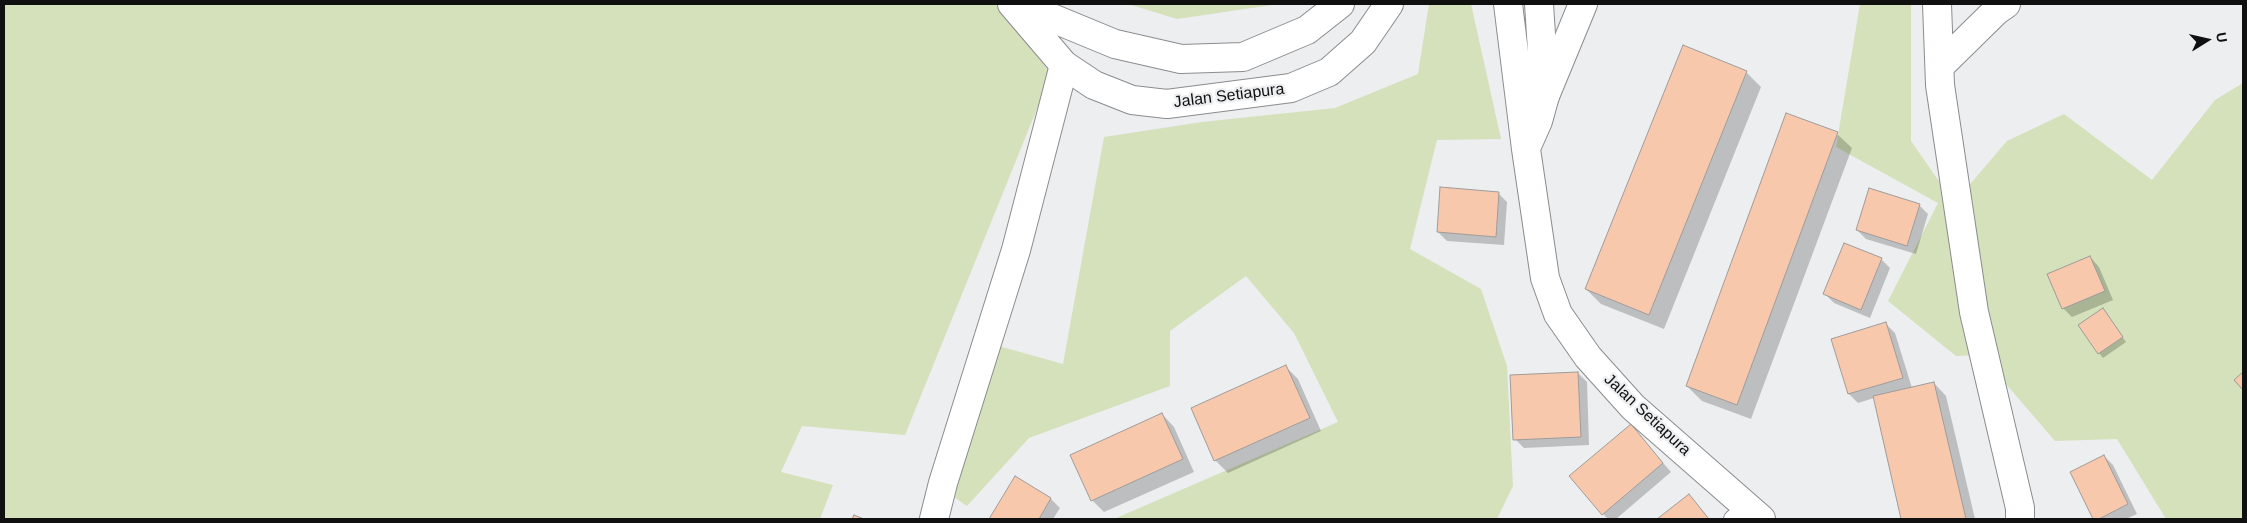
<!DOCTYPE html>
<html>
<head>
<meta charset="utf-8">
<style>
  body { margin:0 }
  #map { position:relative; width:2247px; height:523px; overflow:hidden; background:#edeef0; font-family:Arial,sans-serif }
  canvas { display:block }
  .frame { position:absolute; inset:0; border:5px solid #101011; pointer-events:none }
  .north { position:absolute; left:2182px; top:15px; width:50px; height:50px; -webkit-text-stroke:4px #edeef0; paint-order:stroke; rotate:80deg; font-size:14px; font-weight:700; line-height:20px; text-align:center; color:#101011 }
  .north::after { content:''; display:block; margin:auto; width:18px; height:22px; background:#101011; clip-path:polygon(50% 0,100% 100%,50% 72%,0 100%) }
</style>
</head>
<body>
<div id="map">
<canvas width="2247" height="523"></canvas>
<div class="frame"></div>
<div class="north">U</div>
</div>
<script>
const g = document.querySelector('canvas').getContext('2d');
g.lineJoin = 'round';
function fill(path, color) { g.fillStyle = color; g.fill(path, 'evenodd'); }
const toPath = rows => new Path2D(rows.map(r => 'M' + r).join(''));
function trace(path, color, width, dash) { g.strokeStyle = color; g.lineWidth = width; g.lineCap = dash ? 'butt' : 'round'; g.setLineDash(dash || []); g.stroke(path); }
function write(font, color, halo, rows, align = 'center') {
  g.font = font + ' Arial,sans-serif'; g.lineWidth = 4.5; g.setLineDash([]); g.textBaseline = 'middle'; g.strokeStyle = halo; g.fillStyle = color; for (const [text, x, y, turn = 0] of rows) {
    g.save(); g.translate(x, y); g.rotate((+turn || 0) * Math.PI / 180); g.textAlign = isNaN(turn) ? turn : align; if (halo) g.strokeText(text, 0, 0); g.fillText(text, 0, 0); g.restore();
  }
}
const green = toPath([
  [4,4,997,4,1051,74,905,435,802,426,781,472,833,485,820,519,4,519],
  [1128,4,1279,4,1177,19],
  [1429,4,1471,4,1501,139,1437,140,1410,249,1481,289,1507,366,1513,486,1497,519,1114,519,1338,422,1294,333,1246,276,1170,331,1170,386,1029,438,967,506,941,488,995,345,1063,364,1104,137,1202,122,1335,108,1418,74],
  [1860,4,1911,4,1911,141,1954,203,2007,141,2064,114,2152,180,2215,100,2243,83,2243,519,2166,519,2117,439,2055,441,1981,355,1956,356,1888,301,1938,203,1836,147]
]);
const shadow = toPath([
  [1746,72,1761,87,1664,329,1601,304,1586,289],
  [1837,134,1852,148,1751,419,1702,401,1687,386],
  [1498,193,1507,202,1504,245,1447,241,1438,232],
  [1919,205,1928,214,1916,254,1866,239,1857,230],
  [2090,257,2099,267,2113,300,2072,317,2063,308],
  [1881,259,1890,268,1870,318,1834,303,1825,294],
  [2103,310,2126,342,2103,358,2099,353],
  [1886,324,1895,333,1912,388,1934,383,1946,396,1975,519,1903,519,1874,398,1858,403,1849,394,1832,340],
  [1286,367,1298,379,1321,431,1228,473,1215,460],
  [1578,373,1587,382,1589,445,1524,448,1515,439],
  [1162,414,1174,427,1194,472,1104,512,1092,500],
  [1631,426,1671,472,1616,519,1608,519,1603,514],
  [2104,456,2113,465,2137,514,2126,519,2095,519,2072,472],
  [1016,478,1051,499,1060,508,1053,519,991,519],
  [1689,495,1709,519,1659,519]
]);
const building = toPath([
  [1683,45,1747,71,1649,315,1585,289,1683,45],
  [1786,113,1838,132,1737,405,1686,386,1786,113],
  [1440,187,1499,192,1496,237,1437,232,1440,187],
  [1869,188,1920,204,1907,246,1856,230,1869,188],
  [1844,243,1882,258,1861,310,1823,294,1844,243],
  [2090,256,2105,291,2062,309,2047,274,2090,256],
  [2103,308,2123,337,2098,354,2078,325,2103,308],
  [1886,322,1903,378,1848,394,1831,339,1886,322],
  [1286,365,1310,418,1214,461,1191,408,1286,365],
  [1578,372,1581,437,1513,440,1510,375,1578,372],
  [2243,372,2243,390,2234,380,2243,372],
  [1934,382,1966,519,1901,519,1873,396,1934,382],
  [1162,413,1183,459,1091,501,1070,455,1162,413],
  [1631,424,1663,463,1602,515,1569,476,1631,424],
  [2104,455,2128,504,2099,519,2093,519,2070,472,2104,455],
  [1015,476,1051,498,1039,519,989,519,1015,476],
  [1689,494,1709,519,1657,519,1689,494],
  [854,515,864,519,852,519,854,515]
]);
const lane = toPath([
  [1733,519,1747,508]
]);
const street = toPath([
  [1937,4,1940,85,1974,312,2020,508,2020,519],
  [1940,66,1996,11,2006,4],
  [1545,96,1583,4],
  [934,519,943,483,1016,250,1064,65]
]);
const secondary = toPath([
  [1012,4,1064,65,1094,85,1132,100,1167,104,1291,88,1329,72,1363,42,1389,4],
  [1018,4,1115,44,1181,59,1243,57,1307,30,1340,4],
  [1508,4,1526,149,1545,278,1558,314,1588,357,1633,407,1761,519],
  [1526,148,1538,121,1545,96,1539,4]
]);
const streetNames = [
  ["Jalan Setiapura",1229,96,-7],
  ["Jalan Setiapura",1647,415,43]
];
fill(green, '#d4e1bb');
fill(shadow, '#0003');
fill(building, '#f8c8ad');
trace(building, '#9e9b9a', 1);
trace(lane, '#8b8c8e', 20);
trace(street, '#8b8c8e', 30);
trace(secondary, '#8b8c8e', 30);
trace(lane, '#fff', 18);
trace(street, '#fff', 28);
trace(secondary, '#fff', 28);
write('16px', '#101011', '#edeef0', streetNames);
</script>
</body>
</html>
